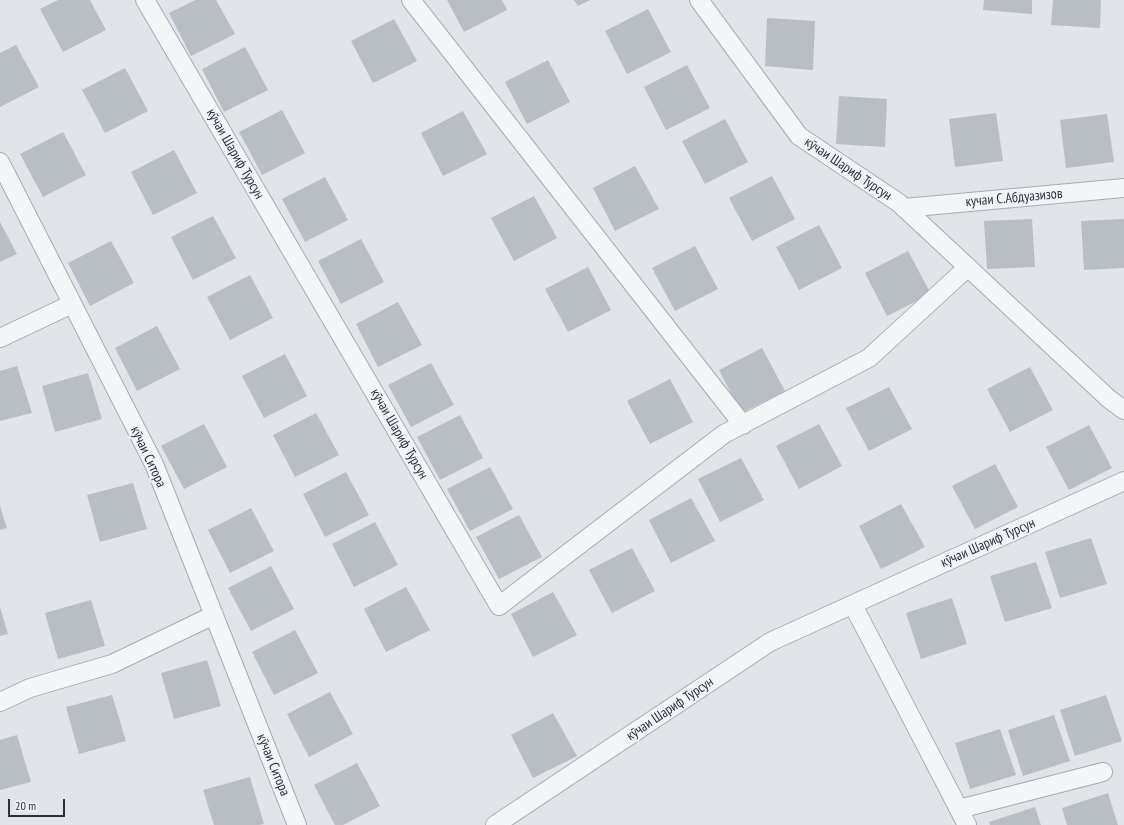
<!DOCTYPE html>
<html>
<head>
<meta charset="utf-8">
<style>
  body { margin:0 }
  #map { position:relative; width:1124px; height:825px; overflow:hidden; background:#e1e4e8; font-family:"PT Sans Narrow",sans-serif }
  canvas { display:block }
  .scale { position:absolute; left:8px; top:799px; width:57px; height:18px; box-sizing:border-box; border:2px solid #2b323f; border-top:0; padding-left:5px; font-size:12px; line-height:14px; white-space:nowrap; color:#2b323f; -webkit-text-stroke:3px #f1f3f6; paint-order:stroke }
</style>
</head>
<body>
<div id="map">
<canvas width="1124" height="825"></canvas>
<div class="scale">20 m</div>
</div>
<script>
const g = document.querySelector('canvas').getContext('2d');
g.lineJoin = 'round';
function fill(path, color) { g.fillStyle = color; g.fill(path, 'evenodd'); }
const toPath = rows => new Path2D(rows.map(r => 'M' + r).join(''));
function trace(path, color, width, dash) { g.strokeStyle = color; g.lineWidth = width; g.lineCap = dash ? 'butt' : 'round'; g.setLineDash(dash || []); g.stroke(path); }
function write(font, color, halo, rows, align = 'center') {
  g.font = font + ' "PT Sans Narrow",sans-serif'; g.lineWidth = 4; g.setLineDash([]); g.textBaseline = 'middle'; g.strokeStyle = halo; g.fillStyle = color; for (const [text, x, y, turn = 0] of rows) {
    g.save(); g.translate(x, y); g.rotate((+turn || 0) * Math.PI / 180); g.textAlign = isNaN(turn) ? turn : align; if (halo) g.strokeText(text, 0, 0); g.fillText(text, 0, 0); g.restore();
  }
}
const building = toPath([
  [58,0,90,0,106,30,63,52,40,9],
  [195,0,216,0,235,34,191,56,169,13],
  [447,0,502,0,507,10,464,32],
  [574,0,590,0,578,6],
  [984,0,1032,0,1032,14,983,10],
  [1053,0,1101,0,1100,28,1051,25],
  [648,9,671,52,627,74,605,31],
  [767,18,815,21,813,70,765,66],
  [394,19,417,61,373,83,351,41],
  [16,45,39,87,0,107,0,53],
  [245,47,268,90,224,112,202,69],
  [548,60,570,102,527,124,505,82],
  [687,65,710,108,666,130,644,87],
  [125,68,148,111,105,133,82,90],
  [839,96,887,99,885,147,836,144],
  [282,110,305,153,262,175,239,132],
  [463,111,487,154,443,176,421,133],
  [996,113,1003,161,955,167,949,119],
  [1107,114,1114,162,1066,168,1060,120],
  [725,119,748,162,705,184,682,141],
  [63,132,86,175,43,197,20,154],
  [174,150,197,193,153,215,131,172],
  [635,166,659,209,615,231,593,188],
  [772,176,795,219,752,241,729,198],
  [325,177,348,220,305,242,282,199],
  [534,196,557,238,514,261,491,218],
  [213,216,236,258,193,280,171,237],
  [1032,219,1035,267,987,269,984,221],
  [1124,219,1124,268,1084,270,1081,221],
  [0,222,17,254,0,262],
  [819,225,842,268,799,290,776,247],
  [361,239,384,282,341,304,318,261],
  [111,241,134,283,90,306,68,263],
  [695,246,718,289,675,311,652,268],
  [908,251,931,294,887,316,865,273],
  [588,267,611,310,568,332,545,289],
  [250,275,273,318,230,340,207,297],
  [398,302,422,345,378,367,356,324],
  [157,326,180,369,137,391,115,348],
  [762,348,785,391,741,413,719,370],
  [285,354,307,396,264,418,242,376],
  [431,363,454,405,411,427,388,385],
  [17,366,32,413,0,421,0,371],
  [1030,367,1053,410,1010,432,987,389],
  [88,373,102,419,55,432,42,386],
  [670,379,693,422,650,444,627,401],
  [889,387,912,429,869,451,846,408],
  [316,413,339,455,295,477,273,435],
  [460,415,483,458,440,480,417,437],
  [204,424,227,467,184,489,161,446],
  [819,424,842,466,799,489,776,446],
  [1089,425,1112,468,1069,490,1046,447],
  [741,458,764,500,720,522,698,479],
  [995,464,1018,507,975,529,952,486],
  [490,467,513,509,470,531,447,489],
  [346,472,369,515,325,537,303,494],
  [133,483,147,529,100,542,87,495],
  [691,498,715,541,671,563,649,520],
  [901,504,925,547,881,569,859,526],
  [0,506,7,528,0,530],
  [251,508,274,551,230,573,208,530],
  [519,515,542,557,499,579,476,537],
  [375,522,398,565,354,587,332,544],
  [1091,538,1107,584,1060,598,1045,552],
  [632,548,655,591,612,613,589,570],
  [1036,562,1052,608,1005,622,990,576],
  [271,566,294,609,251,631,228,588],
  [406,587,430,630,386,652,364,609],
  [553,592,577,635,533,657,511,614],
  [952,598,967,644,921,659,906,613],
  [91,600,105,646,58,659,45,613],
  [0,607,8,634,0,636],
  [295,630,318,673,274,695,252,652],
  [207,660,221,706,174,719,161,673],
  [330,692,353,734,309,757,287,714],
  [112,695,126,741,79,754,66,707],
  [1106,695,1122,741,1075,756,1060,710],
  [553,713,577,756,533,778,511,735],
  [1054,715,1070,761,1023,776,1008,730],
  [1000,729,1016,775,970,789,955,743],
  [17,735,31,782,0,790,0,740],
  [357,763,380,806,343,825,335,825,314,785],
  [250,777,264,824,259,825,214,825,203,790],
  [1108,793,1118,825,1067,825,1062,808],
  [1035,807,1041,825,990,825,989,822]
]);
const minor = toPath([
  [145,0,499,606,724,434,869,358,968,267],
  [411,0,743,425],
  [699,0,799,136,899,203,1109,399,1124,410],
  [0,162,154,464,297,825],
  [904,208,1124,188],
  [0,338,72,304],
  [853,605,967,825],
  [0,702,30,688,112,664,214,615],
  [959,809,1103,772],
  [495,825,770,642,1124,481]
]);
const streetNames = [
  ["кӯчаи Шариф Турсун",235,154,60],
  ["кӯчаи Шариф Турсун",848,169,34],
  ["кучаи С.Абдуазизов",1014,198,-5],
  ["кӯчаи Шариф Турсун",399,434,60],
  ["кӯчаи Ситора",148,457,65],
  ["кӯчаи Шариф Турсун",988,543,-24],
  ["кӯчаи Шариф Турсун",670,709,-34],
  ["кӯчаи Ситора",273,765,68]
];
fill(building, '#b9bec5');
trace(minor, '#a7abb2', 20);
trace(minor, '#f4f5f7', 18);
write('14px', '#2b323f', '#f1f3f6', streetNames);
</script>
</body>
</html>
